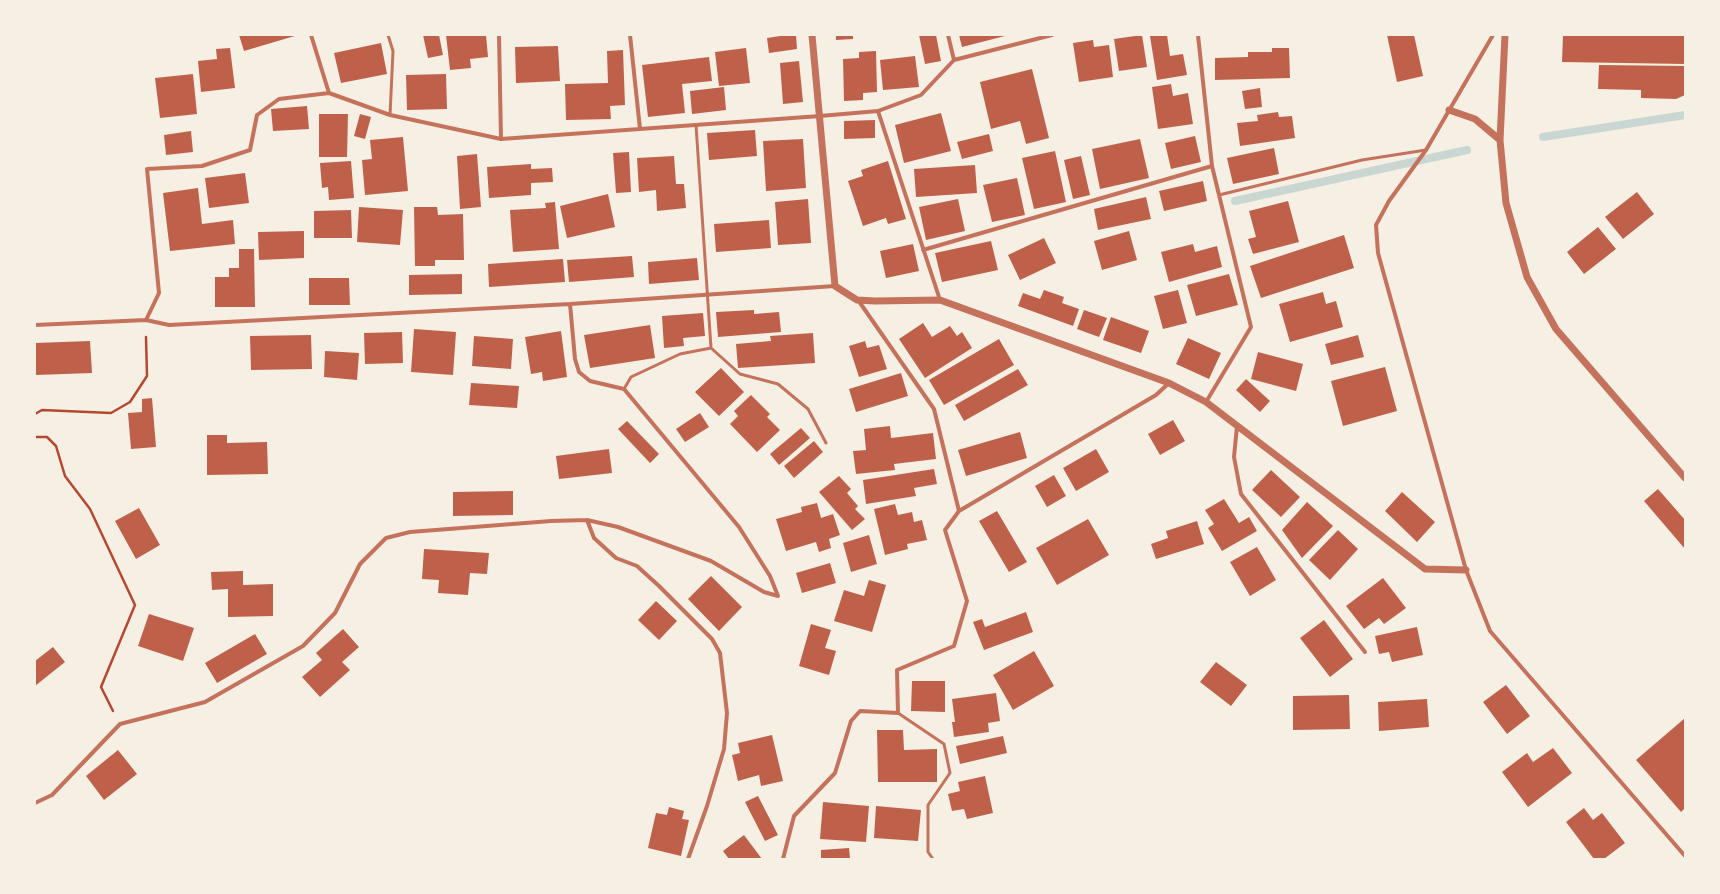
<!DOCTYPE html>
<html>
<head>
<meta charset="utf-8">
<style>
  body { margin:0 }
  #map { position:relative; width:1720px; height:894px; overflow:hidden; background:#f6efe4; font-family:"Source Sans 3",sans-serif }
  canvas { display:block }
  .frame { position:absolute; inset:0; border:36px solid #f6efe4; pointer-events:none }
</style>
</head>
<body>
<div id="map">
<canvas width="1720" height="894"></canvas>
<div class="frame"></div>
</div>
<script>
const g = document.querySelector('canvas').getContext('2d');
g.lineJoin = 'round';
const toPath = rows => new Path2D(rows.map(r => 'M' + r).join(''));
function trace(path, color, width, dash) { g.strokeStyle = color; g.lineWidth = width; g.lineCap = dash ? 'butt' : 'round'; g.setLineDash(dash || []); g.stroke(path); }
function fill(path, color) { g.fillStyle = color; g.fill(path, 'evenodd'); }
const stream = toPath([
  [1543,137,1685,115],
  [1235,201,1467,150]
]);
const building = toPath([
  [239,35,298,35,244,51],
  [423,35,439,35,443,55,428,58],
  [446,35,486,35,488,57,470,59,471,68,450,70],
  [787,35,796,35,797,49,769,53,767,38],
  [836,35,853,35,853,39,836,40],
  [919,35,936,35,941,61,925,64],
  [959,35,1005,35,1005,36,962,47],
  [1142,35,1147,67,1119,71,1114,39],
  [1167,35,1170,56,1183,54,1187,75,1157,80,1150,36],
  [1387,35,1414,35,1423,76,1397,82],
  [1563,35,1685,35,1685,64,1562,62],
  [1093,40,1094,47,1109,45,1113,77,1079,82,1073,43],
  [381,43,387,74,341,83,334,53],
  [558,46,560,81,516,83,515,47],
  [230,48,235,88,201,92,198,61,217,59,216,49],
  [746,48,750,83,719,86,715,52],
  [1272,48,1289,48,1290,78,1215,80,1215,58,1248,57,1248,52,1272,52],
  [623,50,625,105,610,106,611,119,566,120,565,84,608,83,607,51],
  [876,51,877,92,863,93,863,100,844,101,843,59,859,58,859,52],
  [915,56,919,87,883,90,880,60],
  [709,57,712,81,682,84,685,113,648,117,642,65],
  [799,61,803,102,783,104,780,63],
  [1599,65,1685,66,1685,95,1676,99,1641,98,1641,90,1598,89],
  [1032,69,1049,138,1026,144,1020,121,991,129,980,82],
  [193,74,197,114,160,118,155,78],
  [446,74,447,109,407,110,406,75],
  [1171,84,1173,96,1188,93,1193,124,1158,129,1152,87],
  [724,87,726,110,692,114,690,91],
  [1260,88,1262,107,1245,109,1242,91],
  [307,106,309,129,273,131,271,109],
  [1278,112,1279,117,1292,116,1295,138,1240,146,1237,123,1258,121,1257,115],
  [941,113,951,151,904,163,895,125],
  [319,114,348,114,347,157,319,157],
  [360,114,371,117,365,139,354,136],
  [875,120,875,138,844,139,844,121],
  [755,130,757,156,709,160,707,133],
  [191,131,193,152,166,155,164,135],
  [989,134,993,151,962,159,957,142],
  [1195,136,1201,162,1171,169,1165,143],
  [403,137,408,191,365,195,362,160,372,159,370,140],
  [803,139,806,188,766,191,763,141],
  [1140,139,1149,178,1100,189,1092,149],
  [1274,148,1279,174,1233,184,1227,158],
  [1055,151,1066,202,1034,209,1022,158],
  [629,152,631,192,616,193,613,153],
  [477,154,481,207,460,209,457,156],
  [674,156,676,184,684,184,686,208,657,211,656,190,639,192,637,158],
  [1081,156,1090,195,1073,199,1064,160],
  [351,161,354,198,329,200,328,187,322,188,320,163],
  [888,161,906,219,888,224,886,218,863,226,848,181,863,176,861,170],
  [531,164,531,169,552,168,553,182,531,183,531,195,489,198,487,167],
  [975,165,977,193,916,197,914,169],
  [245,173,249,203,209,208,205,178],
  [1017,178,1025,215,992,222,983,185],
  [1203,181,1207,201,1164,211,1159,191],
  [198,188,202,224,233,220,235,244,170,251,163,193],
  [1637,192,1654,214,1623,239,1605,217],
  [608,194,615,227,567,238,560,206],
  [1146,197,1151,219,1098,230,1094,209],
  [808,199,811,243,778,245,775,202],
  [958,199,965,231,926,240,919,207],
  [1288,201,1299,242,1253,254,1248,239,1256,237,1249,211],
  [555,202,559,249,513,252,510,210,546,208,545,203],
  [359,207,403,210,400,245,357,242],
  [414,207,437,207,438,215,463,214,464,260,435,260,435,266,415,266],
  [351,210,352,238,314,238,314,211],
  [769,220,771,248,716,252,714,224],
  [1598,227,1616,249,1584,274,1567,252],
  [304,231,304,258,259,260,258,232],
  [1129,231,1137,260,1102,270,1094,241],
  [1344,235,1354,268,1261,298,1250,266],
  [1044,238,1056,263,1020,280,1008,255],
  [991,241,998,270,942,282,935,253],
  [913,244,919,271,886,278,880,251],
  [1193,244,1195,252,1217,246,1222,267,1169,282,1161,252],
  [239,249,254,249,255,307,215,307,215,277,229,277,229,268,239,268],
  [632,256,634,277,569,282,567,260],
  [697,258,699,280,649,284,648,262],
  [563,259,565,282,489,287,488,264],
  [462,274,462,294,409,295,409,275],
  [1229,274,1238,305,1196,316,1187,285],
  [309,278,349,278,350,305,309,305],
  [1044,290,1064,297,1062,303,1079,309,1073,326,1018,306,1023,293,1040,299],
  [1178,290,1187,323,1163,329,1154,296],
  [1323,292,1326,304,1336,301,1343,327,1290,342,1279,304],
  [754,310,754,314,779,312,781,332,718,337,716,312],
  [1084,310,1107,318,1099,337,1077,329],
  [703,313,705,336,683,338,684,346,664,348,662,316],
  [1111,317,1149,331,1141,353,1103,340],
  [923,323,932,337,950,326,957,336,962,332,972,348,925,378,899,339],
  [650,325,655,358,590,368,584,335],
  [414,329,456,332,453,375,411,372],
  [561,331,567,377,543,381,542,372,531,374,525,337],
  [402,332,403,363,365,364,364,333],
  [813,333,815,363,738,368,736,344,771,341,770,336],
  [311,335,312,369,251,370,250,336],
  [1358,335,1364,357,1331,365,1325,344],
  [474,336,513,339,511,369,472,366],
  [1188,338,1221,353,1209,379,1176,364],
  [999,339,1014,365,944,405,929,380],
  [90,341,92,373,36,375,35,343],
  [865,341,867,348,879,345,887,369,859,377,849,346],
  [325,351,359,353,357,380,324,377],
  [1258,352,1303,364,1296,391,1251,379],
  [1385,367,1397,411,1343,426,1331,381],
  [721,368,744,392,719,416,695,392],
  [1018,369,1028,385,964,421,955,405],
  [901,373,908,396,856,412,849,389],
  [1246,379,1270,401,1260,412,1236,390],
  [471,383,519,386,517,408,469,405],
  [751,395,770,414,767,417,780,430,757,452,730,424,738,416,734,411],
  [152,398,156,447,131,449,128,413,142,412,142,399],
  [700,413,709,427,685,442,676,429],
  [1173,420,1185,441,1160,455,1148,434],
  [627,421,659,454,650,463,618,429],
  [890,426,891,438,933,433,936,459,894,464,895,470,856,474,853,451,866,450,864,429],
  [801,428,810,438,779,465,770,454],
  [1020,432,1027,458,966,476,958,450],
  [207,435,227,435,227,443,267,442,268,474,207,475],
  [814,441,823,452,794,478,784,466],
  [609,449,612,473,559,479,556,456],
  [1096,449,1109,472,1076,491,1063,468],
  [934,469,937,484,914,488,916,496,866,504,863,480],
  [1271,470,1300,497,1281,517,1252,490],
  [1054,475,1066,496,1047,507,1035,486],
  [839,476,851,489,847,493,858,506,855,509,865,519,852,530,819,492],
  [1658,489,1685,520,1685,549,1644,501],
  [513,491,513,515,453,516,453,492],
  [1402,492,1435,522,1417,542,1385,511],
  [1224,499,1239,523,1249,517,1257,531,1222,551,1208,528,1214,524,1205,510],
  [1307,502,1333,526,1302,558,1282,530],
  [817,503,821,518,833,514,840,535,829,539,831,548,819,552,816,542,786,551,776,519,802,512,801,507],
  [895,504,898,515,912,512,914,522,922,520,927,540,907,544,908,549,885,555,874,509],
  [139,508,160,545,136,559,115,521],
  [997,511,1027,562,1009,572,979,521],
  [1088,519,1109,555,1057,585,1036,548],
  [1197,521,1204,544,1156,559,1151,544,1168,538,1166,531],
  [1338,530,1358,549,1330,580,1309,560],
  [869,535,877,564,851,572,843,543],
  [1257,547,1276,580,1250,596,1230,562],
  [424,549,489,553,487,574,470,573,468,595,438,593,439,580,422,579],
  [830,563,836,583,802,593,796,573],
  [243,571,243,585,273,584,273,616,228,617,228,589,212,590,211,572],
  [711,576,742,607,719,631,688,599],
  [1383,578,1406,608,1384,624,1379,618,1364,629,1346,606],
  [869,580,886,585,872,632,834,621,844,590,864,596],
  [656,601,677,621,659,640,638,620],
  [1026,612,1033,632,984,650,973,622,982,619,985,627],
  [149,614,194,628,183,661,138,646],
  [1324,620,1353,659,1330,677,1300,638],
  [811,624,831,630,825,648,836,651,829,675,799,666],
  [1417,627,1423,655,1392,662,1389,652,1379,654,1375,636],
  [343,629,359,647,342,662,350,670,320,697,302,677,322,660,316,653],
  [255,634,267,654,217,683,205,663],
  [53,647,65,662,35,686,35,661],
  [1034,651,1054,686,1013,710,993,675],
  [1216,662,1247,685,1231,706,1200,682],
  [912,681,945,681,945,712,911,711],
  [1506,685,1530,716,1507,734,1483,702],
  [996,693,1000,721,988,723,989,732,954,737,952,722,955,722,952,699],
  [1349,695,1350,729,1293,730,1293,696],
  [1427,699,1429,727,1379,731,1378,702],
  [1685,718,1685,808,1681,812,1636,760],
  [877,730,903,730,904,750,937,749,937,782,878,782],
  [772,735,783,781,761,786,759,775,738,781,732,755,740,753,738,743],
  [1003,736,1007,753,960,764,956,746],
  [1553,748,1572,773,1528,807,1502,772,1527,753,1533,762],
  [118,750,137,774,104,800,86,776],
  [985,776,993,813,967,819,964,809,952,811,948,794,960,791,958,782],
  [758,796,778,835,765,841,745,802],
  [823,802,869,806,866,842,820,839],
  [876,806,921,810,918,841,874,838],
  [669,807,684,811,682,819,689,820,681,856,648,848,656,813,667,815],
  [1584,808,1593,820,1602,813,1625,843,1604,859,1594,859,1566,822],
  [744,835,762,859,729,859,723,851],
  [849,848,850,859,821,859,821,850]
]);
const path = toPath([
  [35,414,42,410,111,413,130,402,147,376,146,337],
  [35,437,47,437,56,446,65,476,90,509,135,605,101,687,113,711]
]);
const service = toPath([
  [388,35,393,51,390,115],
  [696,125,711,348],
  [1219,195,1362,160,1426,150],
  [624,389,631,377,680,354,711,348,740,374,778,384,808,409,826,443],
  [898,713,944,744,950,773,928,805,928,852,933,859]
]);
const minor = toPath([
  [311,35,329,93],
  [499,35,501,139],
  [630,35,640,129],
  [948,35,954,60],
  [1198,35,1212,166,1251,327,1206,402],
  [1493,35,1426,150,1389,201,1376,225,1378,253,1466,570,1490,631,1685,856],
  [878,111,940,300],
  [923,250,1212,166],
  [858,300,934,409,959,511],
  [570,304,575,359,579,372,590,381,624,389,739,527,770,576,778,596,764,592,711,561,618,527,587,520,594,538,616,558,637,566,659,586,712,639,720,653,727,713,724,749,707,806,688,859],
  [146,320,159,293,147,169,202,166,250,150,257,115,279,99,329,93,390,115,501,139,820,116,878,111,921,95,954,60,1052,35],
  [35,325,146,320,169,325,570,304,835,286],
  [1237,426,1234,457,1241,494,1365,652],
  [35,803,52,795,120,724,205,702,303,646,335,613,360,564,386,538,410,532,551,521,587,520],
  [783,859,794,816,835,773,851,721,860,711,898,713,897,670,954,646,967,601,945,530,959,511,1156,395,1169,383]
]);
const tertiary = toPath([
  [812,35,835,286,857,300,875,301,940,300,1169,383,1206,402,1425,569,1466,570],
  [1505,35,1500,140,1506,203,1527,277,1556,329,1685,478],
  [1449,110,1475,119,1500,140]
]);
trace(stream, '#c9d6d2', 8);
fill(building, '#bf614a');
trace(path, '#b5482f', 2.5);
trace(service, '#c5725c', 3);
trace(minor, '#c5725c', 4);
trace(tertiary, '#c5725c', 7);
</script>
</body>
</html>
